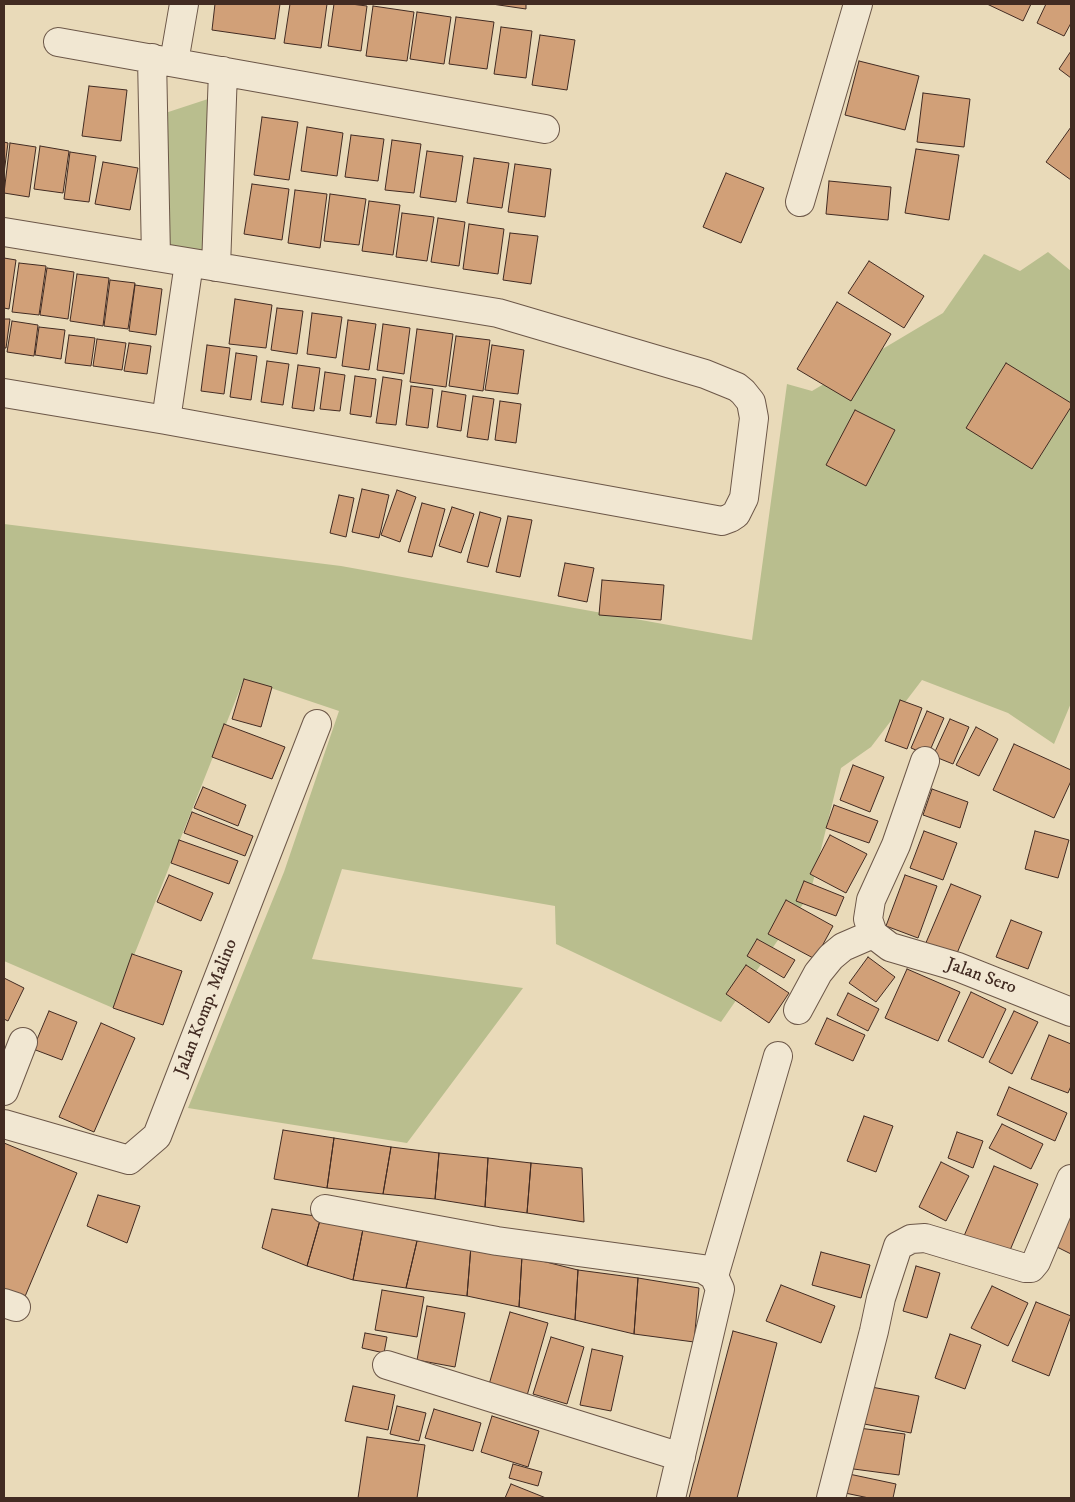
<!DOCTYPE html>
<html>
<head>
<meta charset="utf-8">
<style>
  body { margin:0 }
  #map { position:relative; width:1075px; height:1502px; overflow:hidden; background:#e9dab9; font-family:"IM FELL DW Pica",serif }
  canvas { display:block }
  .frame { position:absolute; inset:0; border:5px solid #422b22; pointer-events:none }
</style>
</head>
<body>
<div id="map">
<canvas width="1075" height="1502"></canvas>
<div class="frame"></div>
</div>
<script>
const g = document.querySelector('canvas').getContext('2d');
g.lineJoin = 'round';
function fill(path, color) { g.fillStyle = color; g.fill(path, 'evenodd'); }
const toPath = rows => new Path2D(rows.map(r => 'M' + r).join(''));
function trace(path, color, width, dash) { g.strokeStyle = color; g.lineWidth = width; g.lineCap = dash ? 'butt' : 'round'; g.setLineDash(dash || []); g.stroke(path); }
function write(font, color, halo, rows, align = 'center') {
  g.font = font + ' "IM FELL DW Pica",serif'; g.lineWidth = 5; g.setLineDash([]); g.textBaseline = 'middle'; g.strokeStyle = halo; g.fillStyle = color; for (const [text, x, y, turn = 0] of rows) {
    g.save(); g.translate(x, y); g.rotate((+turn || 0) * Math.PI / 180); g.textAlign = isNaN(turn) ? turn : align; if (halo) g.strokeText(text, 0, 0); g.fillText(text, 0, 0); g.restore();
  }
}
const green = toPath([
  [208,99,207,135,206,259,143,242,150,118],
  [1048,252,1071,271,1071,703,1054,744,1008,713,922,680,871,747,841,768,810,894,721,1022,556,944,555,906,342,869,312,959,523,988,407,1143,188,1108,284,872,339,711,244,679,113,1008,4,961,4,524,341,566,752,640,787,384,812,391,943,313,984,254,1020,271]
]);
const building = toPath([
  [215,4,280,4,275,39,212,30,215,4],
  [290,4,327,4,321,48,284,43,290,4],
  [334,4,351,4,367,6,361,51,328,46,334,4],
  [492,4,526,4,526,9,492,4],
  [987,4,1031,4,1023,21,987,4],
  [1046,4,1071,4,1071,23,1064,36,1037,23,1046,4],
  [373,6,414,12,407,61,366,56,373,6],
  [417,12,451,17,444,64,410,59,417,12],
  [456,17,494,22,487,69,449,64,456,17],
  [501,27,532,31,526,78,494,74,501,27],
  [540,35,575,40,567,90,532,85,540,35],
  [1071,51,1071,78,1059,69,1071,51],
  [859,61,919,76,905,130,845,115,859,61],
  [89,86,127,90,121,141,82,136,89,86],
  [923,93,970,99,964,147,917,142,923,93],
  [262,117,298,122,289,180,254,175,262,117],
  [307,127,343,133,337,176,301,171,307,127],
  [1071,127,1071,180,1046,162,1071,127],
  [351,135,384,139,378,181,345,177,351,135],
  [392,140,421,144,414,193,385,190,392,140],
  [4,142,8,143,4,173,4,142],
  [10,143,36,147,29,197,4,193,10,143],
  [40,146,69,151,63,193,34,189,40,146],
  [916,149,959,155,949,220,905,213,916,149],
  [427,151,463,156,456,202,420,197,427,151],
  [70,152,96,156,89,202,64,199,70,152],
  [474,158,509,163,502,208,467,203,474,158],
  [103,162,138,168,130,210,95,204,103,162],
  [515,164,551,169,545,217,508,212,515,164],
  [726,173,764,188,741,243,703,227,726,173],
  [829,181,891,187,888,220,826,214,829,181],
  [252,184,289,189,282,240,244,234,252,184],
  [295,190,327,194,320,248,288,243,295,190],
  [330,194,366,199,359,245,324,241,330,194],
  [369,201,400,205,393,255,362,251,369,201],
  [402,213,434,217,427,261,396,257,402,213],
  [438,218,465,222,459,266,431,262,438,218],
  [469,224,504,229,498,274,463,269,469,224],
  [510,233,538,236,531,284,503,280,510,233],
  [4,258,16,260,9,309,4,308,4,258],
  [869,261,924,296,904,328,848,293,869,261],
  [19,263,46,266,39,315,12,312,19,263],
  [47,268,74,272,68,319,40,315,47,268],
  [77,274,109,278,103,326,70,321,77,274],
  [110,280,135,283,128,329,104,326,110,280],
  [135,285,162,289,156,335,129,331,135,285],
  [235,299,272,305,266,348,229,344,235,299],
  [837,302,891,334,851,401,797,369,837,302],
  [277,308,303,311,297,354,271,350,277,308],
  [312,313,342,317,336,358,307,354,312,313],
  [4,319,10,319,6,348,4,348,4,319],
  [348,320,376,324,369,370,342,366,348,320],
  [12,321,38,325,34,356,7,352,12,321],
  [383,324,410,328,404,374,377,370,383,324],
  [39,327,65,330,61,359,35,355,39,327],
  [417,329,453,334,446,387,410,382,417,329],
  [69,335,95,338,91,366,65,363,69,335],
  [456,336,490,340,483,391,449,386,456,336],
  [97,339,126,343,122,370,93,366,97,339],
  [129,343,151,346,147,374,124,371,129,343],
  [207,345,230,348,224,394,201,391,207,345],
  [492,345,524,350,518,394,485,390,492,345],
  [236,353,257,356,251,400,230,397,236,353],
  [267,361,289,364,283,405,261,402,267,361],
  [1006,363,1071,403,1071,407,1032,469,966,428,1006,363],
  [298,365,320,368,314,411,292,408,298,365],
  [325,372,345,375,340,411,320,409,325,372],
  [355,376,376,379,371,417,350,414,355,376],
  [383,377,402,380,396,425,376,423,383,377],
  [411,386,433,389,428,428,406,425,411,386],
  [442,391,466,395,461,431,437,427,442,391],
  [473,396,494,399,488,440,467,437,473,396],
  [500,401,521,404,516,443,495,440,500,401],
  [855,410,895,430,866,486,826,465,855,410],
  [362,489,389,495,379,538,352,532,362,489],
  [397,490,416,497,400,542,381,535,397,490],
  [339,495,354,498,346,537,330,533,339,495],
  [422,503,445,509,432,557,408,552,422,503],
  [452,507,474,514,461,553,439,546,452,507],
  [480,512,501,518,488,567,467,562,480,512],
  [508,516,532,520,520,577,496,572,508,516],
  [565,563,594,568,587,602,558,596,565,563],
  [602,580,664,585,661,620,599,615,602,580],
  [244,679,272,687,261,727,232,719,244,679],
  [900,700,922,708,907,749,885,741,900,700],
  [927,711,944,718,928,755,911,748,927,711],
  [950,719,969,727,953,764,933,756,950,719],
  [224,724,285,747,272,779,212,757,224,724],
  [976,727,998,739,979,776,956,765,976,727],
  [1014,744,1071,770,1071,781,1054,818,993,790,1014,744],
  [853,765,884,777,870,812,840,800,853,765],
  [203,787,246,805,238,826,194,808,203,787],
  [932,789,968,802,960,828,923,815,932,789],
  [834,805,878,821,869,843,826,828,834,805],
  [192,812,253,836,245,856,184,833,192,812],
  [924,831,957,843,943,880,910,868,924,831],
  [1035,831,1069,840,1058,878,1025,869,1035,831],
  [830,835,867,854,846,893,810,874,830,835],
  [179,840,238,861,229,884,171,863,179,840],
  [169,875,213,893,201,921,157,902,169,875],
  [905,875,937,886,918,938,886,926,905,875],
  [804,881,844,897,836,916,796,901,804,881],
  [951,884,981,896,955,958,925,945,951,884],
  [786,900,833,926,815,959,768,934,786,900],
  [1011,920,1042,932,1028,969,996,957,1011,920],
  [757,939,795,960,784,978,747,956,757,939],
  [132,954,182,971,163,1025,113,1008,132,954],
  [868,957,895,977,876,1002,849,983,868,957],
  [746,965,789,993,769,1023,726,994,746,965],
  [907,969,960,992,938,1041,885,1018,907,969],
  [4,978,24,988,8,1021,4,1019,4,978],
  [971,992,1006,1009,983,1058,948,1041,971,992],
  [848,993,879,1009,868,1031,837,1015,848,993],
  [49,1011,77,1022,62,1060,33,1049,49,1011],
  [1014,1011,1038,1022,1012,1074,989,1062,1014,1011],
  [827,1018,865,1035,853,1061,815,1044,827,1018],
  [101,1023,135,1038,94,1132,59,1117,101,1023],
  [1049,1035,1071,1044,1071,1086,1068,1093,1031,1079,1049,1035],
  [1009,1087,1067,1113,1055,1141,997,1115,1009,1087],
  [864,1116,893,1126,876,1172,847,1161,864,1116],
  [1002,1124,1043,1144,1031,1169,989,1148,1002,1124],
  [283,1130,334,1138,327,1188,274,1179,283,1130],
  [957,1132,983,1141,973,1168,948,1158,957,1132],
  [334,1138,391,1147,383,1194,327,1188,334,1138],
  [4,1143,77,1173,21,1306,4,1299,4,1143],
  [391,1147,439,1153,435,1199,383,1194,391,1147],
  [439,1153,488,1158,485,1207,435,1199,439,1153],
  [488,1158,531,1163,527,1213,485,1207,488,1158],
  [941,1162,969,1176,946,1221,919,1207,941,1162],
  [531,1163,582,1168,584,1222,527,1213,531,1163],
  [994,1166,1038,1184,1008,1255,964,1236,994,1166],
  [98,1195,140,1206,127,1243,87,1226,98,1195],
  [272,1209,321,1217,307,1266,262,1248,272,1209],
  [1070,1214,1071,1215,1071,1254,1055,1246,1070,1214],
  [321,1217,363,1229,353,1280,307,1266,321,1217],
  [363,1229,417,1241,406,1288,353,1280,363,1229],
  [417,1241,471,1246,467,1296,406,1288,417,1241],
  [471,1246,522,1256,519,1307,467,1296,471,1246],
  [821,1252,870,1265,861,1298,812,1285,821,1252],
  [522,1256,578,1270,575,1320,519,1307,522,1256],
  [916,1266,940,1273,927,1318,903,1311,916,1266],
  [578,1270,638,1278,634,1334,575,1320,578,1270],
  [638,1278,699,1288,694,1342,634,1334,638,1278],
  [781,1285,835,1306,821,1343,766,1321,781,1285],
  [992,1286,1028,1303,1008,1346,971,1328,992,1286],
  [382,1290,424,1297,417,1337,375,1330,382,1290],
  [1036,1302,1071,1316,1049,1376,1012,1361,1036,1302],
  [427,1306,465,1313,455,1367,417,1360,427,1306],
  [510,1312,548,1323,526,1399,488,1388,510,1312],
  [733,1331,777,1343,737,1498,689,1498,733,1331],
  [365,1333,387,1337,384,1353,362,1348,365,1333],
  [950,1334,981,1345,965,1389,935,1378,950,1334],
  [551,1337,584,1347,567,1404,533,1394,551,1337],
  [592,1349,623,1356,611,1411,580,1405,592,1349],
  [861,1385,919,1396,911,1433,854,1422,861,1385],
  [353,1386,395,1395,388,1430,345,1421,353,1386],
  [397,1406,426,1413,419,1441,390,1434,397,1406],
  [434,1409,481,1423,473,1451,425,1438,434,1409],
  [492,1416,539,1431,528,1467,481,1452,492,1416],
  [851,1427,905,1434,899,1475,846,1468,851,1427],
  [367,1437,425,1445,417,1498,358,1498,367,1437],
  [513,1464,542,1472,538,1486,509,1478,513,1464],
  [849,1474,896,1484,893,1498,869,1498,845,1493,849,1474],
  [511,1484,546,1498,505,1498,511,1484]
]);
const street = toPath([
  [58,42,545,129],
  [152,58,156,257],
  [174,62,184,4],
  [800,202,858,4],
  [4,232,498,313,705,374,737,387,743,392,751,402,754,418,744,498,736,514,730,518,722,521,166,420],
  [216,267,223,71],
  [4,393,166,420,189,263],
  [925,761,896,845,871,900,868,919,873,934,890,947,958,967,1071,1012],
  [798,1010,818,973,831,957,843,947,873,934],
  [4,1091,23,1042],
  [4,1124,129,1160,157,1136,317,724],
  [325,1209,497,1241,703,1269,714,1276,720,1289,671,1498],
  [714,1276,778,1056],
  [4,1303,16,1307],
  [387,1365,681,1457],
  [831,1498,874,1331,881,1298,898,1246,911,1239,925,1238,1025,1268,1031,1268,1036,1262,1071,1179]
]);
const streetNames = [
  ["Jalan Sero",981,977,20],
  ["Jalan Komp. Malino",207,1008,-69]
];
fill(green, '#b9be8e');
fill(building, '#d1a078');
trace(building, '#422b22', 1);
trace(street, '#6c5748', 30);
trace(street, '#f1e7d2', 28);
write('18px', '#422b22', '#f1e7d2', streetNames);
</script>
</body>
</html>
